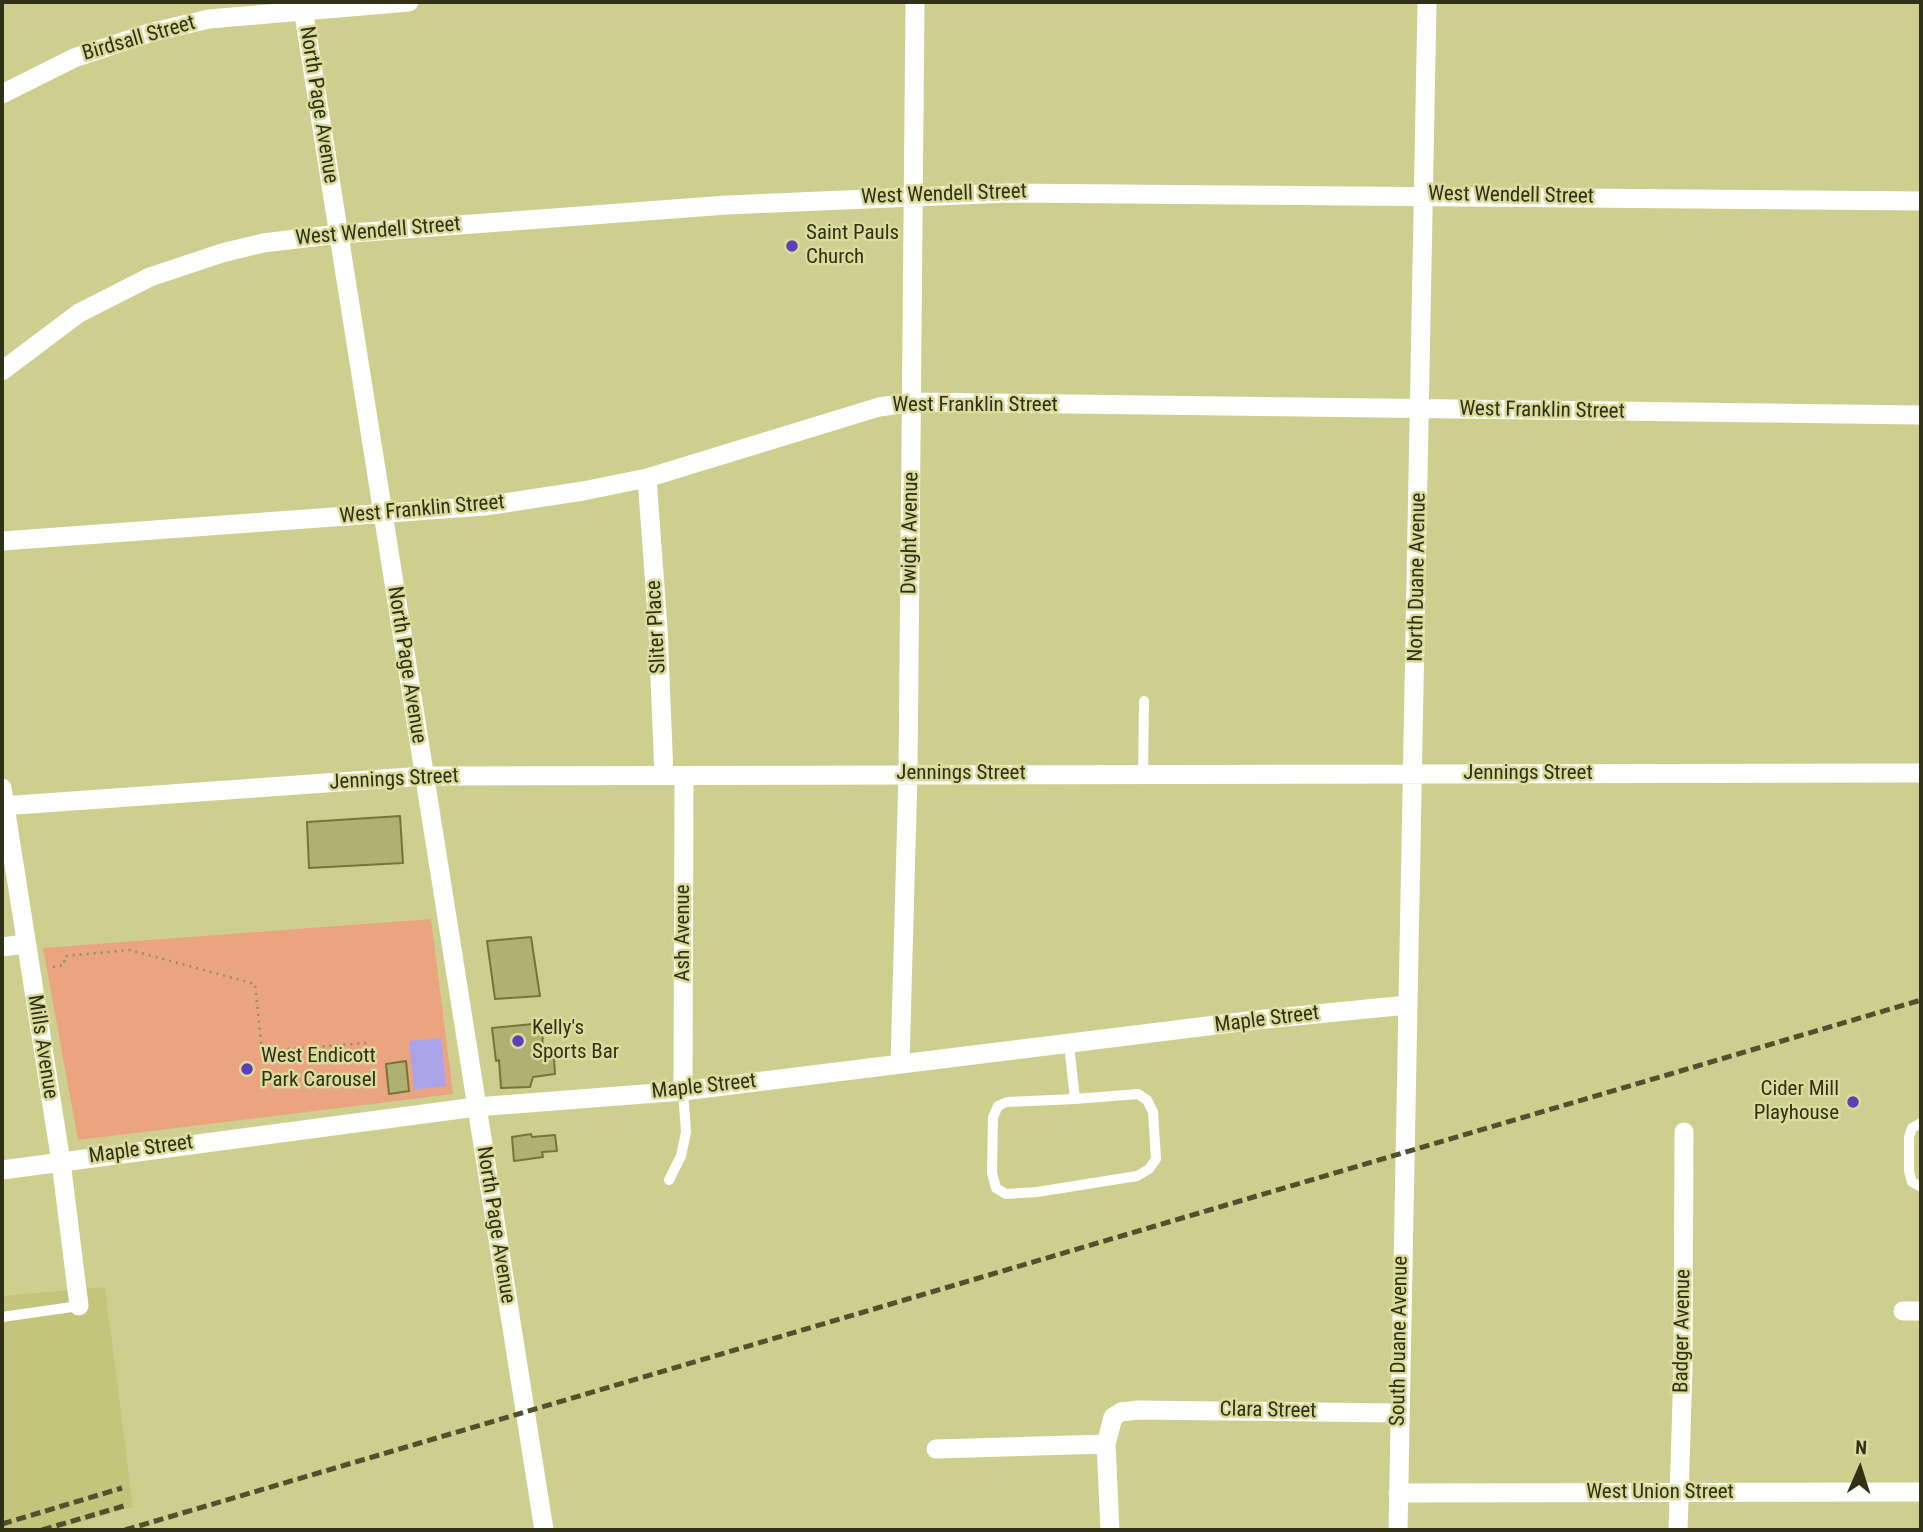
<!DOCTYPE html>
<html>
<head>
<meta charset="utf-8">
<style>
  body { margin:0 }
  #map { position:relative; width:1923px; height:1532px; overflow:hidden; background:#cecf8f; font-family:"Roboto Condensed",sans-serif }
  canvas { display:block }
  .frame { position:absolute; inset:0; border:4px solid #303016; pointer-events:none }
  .north { position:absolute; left:1825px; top:1434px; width:70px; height:70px; -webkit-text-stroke:5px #dbdc9b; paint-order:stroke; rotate:3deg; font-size:19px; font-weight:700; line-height:28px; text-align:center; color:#303016 }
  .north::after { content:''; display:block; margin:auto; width:24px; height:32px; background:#303016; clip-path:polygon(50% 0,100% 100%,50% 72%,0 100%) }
</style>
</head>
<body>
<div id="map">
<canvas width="1923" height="1532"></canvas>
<div class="frame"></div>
<div class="north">N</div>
</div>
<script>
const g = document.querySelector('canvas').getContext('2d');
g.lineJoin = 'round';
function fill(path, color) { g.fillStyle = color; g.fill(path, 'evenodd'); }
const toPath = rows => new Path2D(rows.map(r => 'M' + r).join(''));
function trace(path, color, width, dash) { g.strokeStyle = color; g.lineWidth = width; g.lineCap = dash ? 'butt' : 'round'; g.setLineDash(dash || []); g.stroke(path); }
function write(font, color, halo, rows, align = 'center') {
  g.font = font + ' "Roboto Condensed",sans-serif'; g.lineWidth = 5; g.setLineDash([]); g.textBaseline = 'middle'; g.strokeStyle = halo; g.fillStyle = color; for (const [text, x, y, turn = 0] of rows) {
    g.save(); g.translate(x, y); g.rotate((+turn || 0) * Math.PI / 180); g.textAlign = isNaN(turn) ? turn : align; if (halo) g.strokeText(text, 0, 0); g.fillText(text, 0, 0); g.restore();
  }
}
const built = toPath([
  [105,1287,133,1507,54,1530,2,1530,2,1296]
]);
const green = toPath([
  [431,919,453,1094,78,1140,43,948]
]);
const water = toPath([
  [441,1038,446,1086,414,1090,409,1041]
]);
const building = toPath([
  [400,816,403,863,309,868,307,822,400,816],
  [531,937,540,996,495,999,487,941,531,937],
  [543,1023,542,1060,554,1058,555,1074,533,1077,530,1087,501,1088,499,1060,496,1061,492,1028,543,1023],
  [406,1061,409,1091,389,1094,386,1064,406,1061],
  [531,1134,532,1137,555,1135,557,1151,542,1152,543,1157,514,1161,512,1137,531,1134]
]);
const path = toPath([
  [53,967,64,965,65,956,130,950,255,984,262,1051,365,1043,368,1051]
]);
const service = toPath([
  [1143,775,1144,701],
  [1069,1045,1075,1099,1138,1094,1147,1100,1153,1112,1156,1159,1149,1169,1137,1176,1037,1192,1006,1194,996,1188,992,1173,993,1117,998,1106,1007,1102,1075,1099],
  [1921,1123,1912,1128,1909,1137,1909,1171,1912,1182,1921,1187],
  [669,1180,681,1156,686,1132,683,1091],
  [2,1317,79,1306]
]);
const minor = toPath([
  [302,2,544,1530],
  [2,94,74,58,149,33,209,19,409,2],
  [2,371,79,313,150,277,222,253,263,243,339,234,727,205,1008,193,1921,201],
  [647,478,658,628,664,776],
  [2,541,485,506,583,491,647,478,879,407,913,402,1921,415],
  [2,788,61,1162,79,1306],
  [2,806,424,776,1921,773],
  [2,947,25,944],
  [900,1064,908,774,915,2],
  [683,1091,684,776],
  [2,1170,476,1107,683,1091,1256,1020,1407,1005],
  [1903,1311,1921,1311],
  [936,1449,1106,1444],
  [1398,1493,1921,1492],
  [1110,1530,1106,1444,1113,1417,1121,1412,1138,1410,1399,1413],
  [1398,1530,1427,2],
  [1678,1530,1683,1368,1684,1132]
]);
const rail = toPath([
  [2,1524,122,1488],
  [42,1530,127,1505],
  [125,1530,1921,1000]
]);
const markers = [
  [792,246,7,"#5b3fb7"],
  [518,1041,7,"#5b3fb7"],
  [247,1069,7,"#5b3fb7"],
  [1853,1102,7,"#5b3fb7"]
];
const streetNames = [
  ["Birdsall Street",139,39,-16],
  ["North Page Avenue",318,105,81],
  ["West Wendell Street",944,195,-2],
  ["West Wendell Street",1511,196,1],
  ["West Wendell Street",378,232,-5],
  ["West Franklin Street",975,406],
  ["West Franklin Street",1542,411,1],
  ["West Franklin Street",422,510,-5],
  ["Dwight Avenue",911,533,-89],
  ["North Duane Avenue",1418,577,-89],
  ["Sliter Place",657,627,-93],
  ["North Page Avenue",406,665,81],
  ["Jennings Street",961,774],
  ["Jennings Street",1528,774],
  ["Jennings Street",394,780,-3],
  ["Ash Avenue",684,933,-90],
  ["Maple Street",1267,1020,-7],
  ["Mills Avenue",42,1047,81],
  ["Maple Street",704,1087,-6],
  ["Maple Street",141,1150,-8],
  ["North Page Avenue",495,1225,81],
  ["Badger Avenue",1683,1331,-89],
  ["South Duane Avenue",1400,1341,-89],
  ["Clara Street",1268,1411,1],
  ["West Union Street",1660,1493]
];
const poiNames = [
  ["Saint Pauls",806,234],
  ["Church",806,258],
  ["Kelly's",532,1029],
  ["Sports Bar",532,1053],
  ["West Endicott",261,1057],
  ["Park Carousel",261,1081],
  ["Cider Mill",1839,1090,"right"],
  ["Playhouse",1839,1114,"right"]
];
fill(built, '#c4c47c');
fill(green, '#eaa47f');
fill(water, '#aaa3e9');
fill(building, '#b0b071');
trace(building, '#757537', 2);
trace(path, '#929261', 2.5, [2, 5]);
trace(service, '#fff', 10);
trace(minor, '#fff', 19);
trace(rail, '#50512f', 5, [10, 5]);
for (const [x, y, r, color] of markers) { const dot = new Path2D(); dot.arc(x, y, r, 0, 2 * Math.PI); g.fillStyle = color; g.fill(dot); trace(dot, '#dbdc9b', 2.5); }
write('21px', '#303016', '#dbdc9b', streetNames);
write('21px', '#303016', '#dbdc9b', poiNames, 'left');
</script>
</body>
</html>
